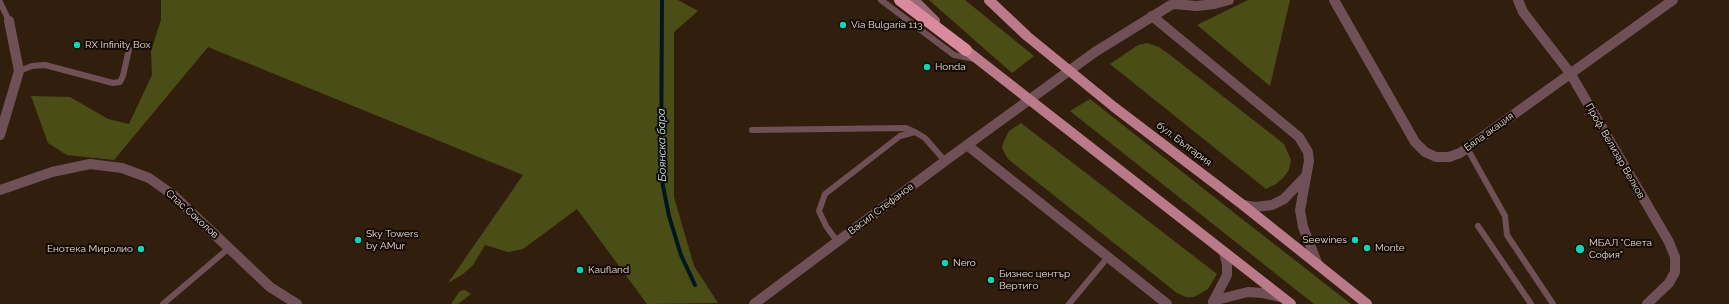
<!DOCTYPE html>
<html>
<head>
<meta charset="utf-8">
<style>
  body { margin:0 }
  canvas { display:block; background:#321e0c }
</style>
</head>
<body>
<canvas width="1729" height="304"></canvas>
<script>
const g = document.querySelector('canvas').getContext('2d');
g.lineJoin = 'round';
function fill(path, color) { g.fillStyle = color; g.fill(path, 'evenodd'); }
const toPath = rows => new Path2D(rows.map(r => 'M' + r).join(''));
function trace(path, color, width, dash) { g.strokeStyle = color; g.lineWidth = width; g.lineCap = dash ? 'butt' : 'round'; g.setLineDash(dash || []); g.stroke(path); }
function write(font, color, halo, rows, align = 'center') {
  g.font = font + ' Raleway,sans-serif'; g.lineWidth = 4; g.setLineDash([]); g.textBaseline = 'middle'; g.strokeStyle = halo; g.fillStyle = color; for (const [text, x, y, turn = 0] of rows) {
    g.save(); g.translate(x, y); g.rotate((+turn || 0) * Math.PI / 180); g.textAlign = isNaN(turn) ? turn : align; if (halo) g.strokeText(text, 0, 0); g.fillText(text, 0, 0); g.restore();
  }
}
const green = toPath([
  [161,0,678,0,698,11,674,32,674,197,694,266,718,303,647,304,577,209,523,249,508,252,485,245,473,265,463,274,448,283,523,175,208,47,114,160,67,155,48,143,31,96,70,97,108,119,129,124,152,75,151,51,161,20],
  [929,0,965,0,1034,56,1012,73],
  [1248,0,1290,0,1270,86,1197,25],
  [1147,43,1159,47,1170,55,1284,144,1291,160,1289,170,1284,177,1276,184,1266,189,1110,64,1138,45],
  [1090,99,1219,201,1351,304,1314,304,1070,111],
  [1021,123,1217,274,1208,289,1194,297,1186,297,1177,293,1008,159,1002,148,1004,141,1009,131],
  [465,290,471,294,458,304,451,304,460,291]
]);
const stream = toPath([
  [662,0,661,176,669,216,681,255,695,285]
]);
const lane = toPath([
  [881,0,954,55,975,59],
  [0,2,9,21],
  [19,71,32,66,45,65,113,83,120,82,123,76,129,49],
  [752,130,906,128,915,132],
  [1467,148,1505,216,1507,235,1553,304],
  [1478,226,1531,304],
  [837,241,826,226,819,211,825,194,900,136,915,132,925,138,945,161],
  [163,304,229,248],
  [1069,304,1108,257]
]);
const street = toPath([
  [1334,0,1415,142,1425,152,1436,157,1449,157,1460,153,1673,0],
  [1518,0,1523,12,1570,73,1669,242,1675,257,1675,272,1669,283,1647,304],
  [1173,4,1197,6,1214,4,1229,0],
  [1152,16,1299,137,1308,152,1309,161,1300,210,1303,227,1318,265],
  [0,135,19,71,9,21],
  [967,145,1167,304],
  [0,190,52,172,90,164,122,168,149,178,173,195,270,287,297,304],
  [1243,205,1255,207,1272,205,1284,199,1305,177],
  [1216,300,1248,292,1263,293,1281,297],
  [1213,302,1227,275,1227,265,1224,252],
  [754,304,945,161,1095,52,1179,0]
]);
const secondary = toPath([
  [914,0,935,21]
]);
const primary = toPath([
  [989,0,1027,36,1114,107,1243,205,1367,304],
  [966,50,1291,304]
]);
const highway = toPath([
  [900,0,966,50]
]);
const markers = [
  [843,25,4,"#0ad5b5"],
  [77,45,4,"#0ad5b5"],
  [927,67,4,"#0ad5b5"],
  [358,240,4,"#0ad5b5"],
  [1355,240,4,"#0ad5b5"],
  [1367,248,4,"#0ad5b5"],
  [141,249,4,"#0ad5b5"],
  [1580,249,5,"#0ad5b5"],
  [945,263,4,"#0ad5b5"],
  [580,270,4,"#0ad5b5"],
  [991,280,4,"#0ad5b5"]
];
const poiNames = [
  ["Via Bulgaria 113",851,25],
  ["RX Infinity Box",85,45],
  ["Honda",935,67],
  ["Sky Towers",366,234],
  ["by AMur",366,246],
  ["Seewines",1347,240,"right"],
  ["МБАЛ \"Света",1589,243],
  ["София\"",1589,255],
  ["Monte",1375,248],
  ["Енотека Миролио",133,249,"right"],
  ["Nero",953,263],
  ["Kaufland",588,270],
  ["Бизнес център",999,274],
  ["Вертиго",999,286]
];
const streetNames = [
  ["Бяла акация",1489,132,-36],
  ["бул. България",1184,144,37],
  ["Проф. Велизар Велков",1615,151,60],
  ["Васил Стефанов",881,209,-37],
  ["Спас Соколов",192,214,42]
];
const waterNames = [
  ["Боянска бара",662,145,-91]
];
fill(green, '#4a4e16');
trace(stream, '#00171f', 4);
trace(lane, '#6f5056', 6);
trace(street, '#6f5056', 10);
trace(secondary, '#9a6873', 10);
trace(primary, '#bb7a89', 10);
trace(highway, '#d98b9d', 12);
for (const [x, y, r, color] of markers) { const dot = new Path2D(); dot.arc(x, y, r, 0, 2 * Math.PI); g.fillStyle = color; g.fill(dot); trace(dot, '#130b04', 1.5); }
write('10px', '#e9dcd0', '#130b04', poiNames, 'left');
write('10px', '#e9dcd0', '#130b04', streetNames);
write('italic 11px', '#beebfa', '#130b04', waterNames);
</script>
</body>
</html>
